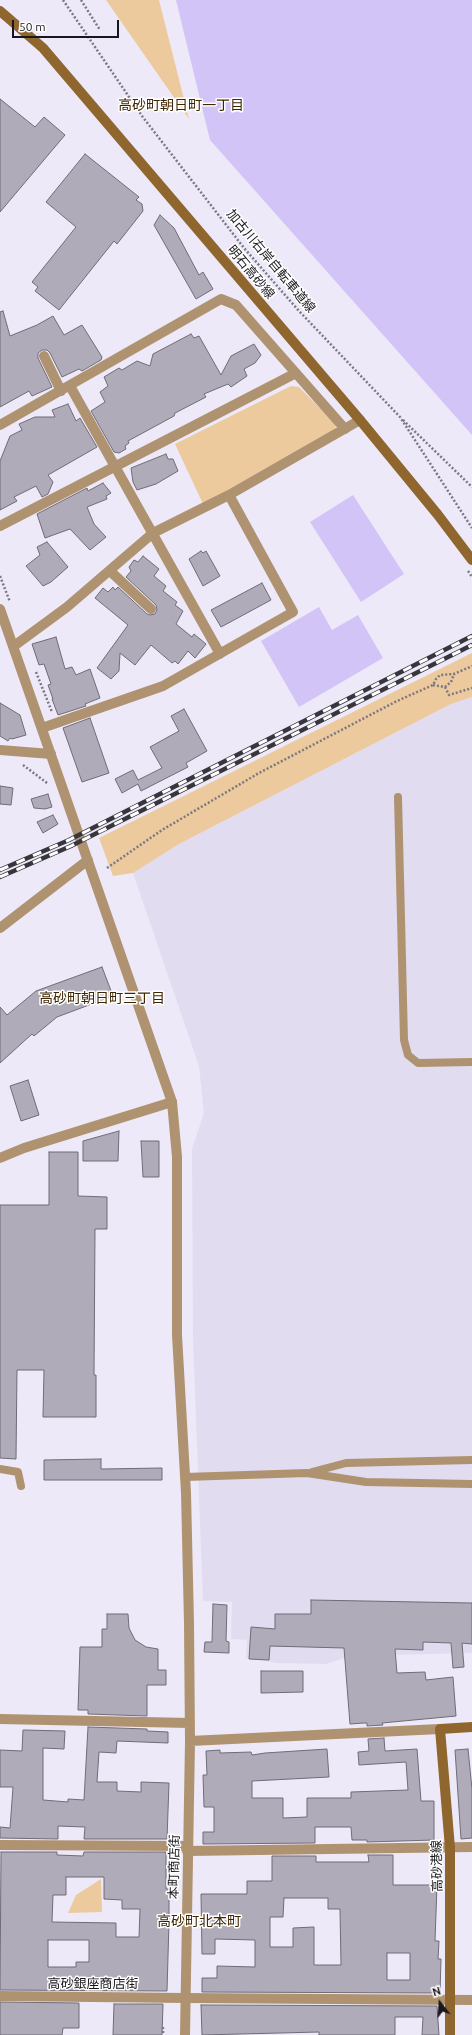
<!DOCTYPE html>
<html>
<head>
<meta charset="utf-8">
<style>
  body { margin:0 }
  #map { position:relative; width:472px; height:2035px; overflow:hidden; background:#ede9f8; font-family:Ubuntu,sans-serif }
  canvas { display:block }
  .north { position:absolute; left:420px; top:1983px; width:40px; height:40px; -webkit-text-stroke:3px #fff; paint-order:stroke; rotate:343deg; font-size:11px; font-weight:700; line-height:16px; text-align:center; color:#18171c }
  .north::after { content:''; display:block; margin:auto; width:14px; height:18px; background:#18171c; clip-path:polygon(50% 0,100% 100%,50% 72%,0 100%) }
  .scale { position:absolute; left:12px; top:20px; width:107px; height:18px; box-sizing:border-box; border:2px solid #18171c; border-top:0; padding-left:5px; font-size:12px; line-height:14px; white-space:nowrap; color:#18171c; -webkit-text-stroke:3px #fff; paint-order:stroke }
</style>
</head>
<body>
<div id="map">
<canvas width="472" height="2035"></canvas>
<div class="north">N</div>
<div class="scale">50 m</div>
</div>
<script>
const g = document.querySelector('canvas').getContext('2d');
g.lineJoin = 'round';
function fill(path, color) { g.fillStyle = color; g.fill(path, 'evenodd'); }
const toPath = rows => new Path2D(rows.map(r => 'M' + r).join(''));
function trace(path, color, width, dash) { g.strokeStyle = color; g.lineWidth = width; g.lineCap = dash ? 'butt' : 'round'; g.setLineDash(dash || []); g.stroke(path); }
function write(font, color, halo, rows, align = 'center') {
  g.font = font + ' Ubuntu,"Noto Sans JP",sans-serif'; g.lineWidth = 3; g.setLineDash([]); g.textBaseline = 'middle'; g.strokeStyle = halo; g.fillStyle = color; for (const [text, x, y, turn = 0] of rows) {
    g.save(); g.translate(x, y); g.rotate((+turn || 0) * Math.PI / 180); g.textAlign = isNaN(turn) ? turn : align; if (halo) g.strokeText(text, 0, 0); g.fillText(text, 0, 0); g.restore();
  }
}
const built = toPath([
  [472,697,472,1653,350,1656,326,1664,276,1663,246,1658,247,1640,231,1639,232,1602,203,1601,193,1339,192,1149,204,1113,199,1066,133,873,179,844,451,704]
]);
const green = toPath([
  [106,0,159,0,189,119],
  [291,386,299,387,336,424,335,430,203,504,175,444],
  [472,653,472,697,451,704,179,844,133,873,113,876,99,838],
  [101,1879,102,1912,68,1913,76,1895]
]);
const water = toPath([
  [176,0,472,0,472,435,210,140],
  [353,495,404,574,361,602,310,522],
  [319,607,332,630,358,615,383,658,299,707,261,641]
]);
const building = toPath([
  [0,99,35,127,44,117,65,135,0,212,0,99],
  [85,154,139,197,136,200,142,204,143,211,117,244,114,241,59,310,35,291,38,287,32,282,76,227,46,202,85,154],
  [160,215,174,228,199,275,203,272,213,289,196,299,154,225,160,215],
  [3,311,10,336,37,325,53,316,64,335,82,325,102,357,101,360,82,371,79,369,62,377,50,353,47,350,42,350,38,353,38,358,52,387,32,396,29,391,0,407,0,312,3,311],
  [191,334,194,338,199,336,221,375,231,356,254,344,261,355,255,363,244,369,247,376,231,387,228,384,204,394,206,397,175,413,174,416,128,441,129,443,125,446,126,449,119,453,114,452,91,411,105,402,100,392,108,386,104,377,119,368,122,370,137,361,150,366,153,354,191,334],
  [68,404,76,421,80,418,97,447,48,475,53,482,48,494,42,497,36,486,14,497,17,501,0,510,0,461,10,436,22,430,19,424,35,417,55,417,52,410,68,404],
  [166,454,168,459,173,459,178,471,156,484,137,490,133,482,131,468,166,454],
  [103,483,111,493,106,496,107,499,87,507,94,524,106,537,90,550,70,529,45,538,37,514,87,488,88,491,103,483],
  [47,542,68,567,51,582,43,586,26,566,40,555,37,547,47,542],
  [201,551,203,553,206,551,220,576,203,586,189,559,201,551],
  [143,556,159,569,154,576,166,586,163,591,177,602,175,605,183,611,176,624,192,637,194,634,206,644,195,658,188,651,178,664,175,661,172,663,151,645,135,665,120,653,119,671,111,679,97,668,128,625,95,598,103,588,108,592,113,587,115,590,118,587,147,614,150,615,155,614,157,610,156,605,126,577,131,571,129,567,134,560,138,562,143,556],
  [262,583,271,600,221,627,211,610,262,583],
  [56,637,65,669,72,667,76,675,90,669,100,698,85,704,86,706,58,715,52,699,53,699,48,685,51,684,44,664,39,665,32,644,56,637],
  [0,703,20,715,26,735,12,739,10,738,8,741,0,736,0,703],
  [184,709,207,751,186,763,188,767,141,791,138,784,122,793,115,779,133,770,138,780,162,768,150,747,179,731,171,716,184,709],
  [90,718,109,773,82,782,63,728,90,718],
  [0,786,13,788,11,805,0,804,0,786],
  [48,794,52,807,45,809,34,808,31,799,48,794],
  [53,815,58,824,43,833,37,822,53,815],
  [102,967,113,996,57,1017,34,1036,32,1034,0,1063,0,1007,7,1015,36,991,102,967],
  [28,1080,39,1115,21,1121,10,1086,28,1080],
  [119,1131,118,1161,83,1161,83,1141,119,1131],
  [141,1141,159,1141,159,1177,143,1177,141,1141],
  [49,1152,78,1152,78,1196,107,1197,107,1229,95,1229,94,1375,96,1375,96,1417,43,1417,44,1370,17,1370,16,1459,0,1458,0,1205,49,1205,49,1152],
  [101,1459,101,1469,162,1468,162,1480,44,1480,44,1460,101,1459],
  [311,1600,472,1603,472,1644,462,1643,464,1667,453,1668,451,1643,423,1642,423,1650,395,1649,397,1673,425,1672,426,1680,453,1677,456,1716,382,1723,383,1725,367,1726,367,1723,364,1723,350,1724,344,1648,270,1646,269,1660,249,1659,251,1627,275,1629,275,1614,311,1614,311,1600],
  [213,1604,227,1605,226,1641,229,1642,229,1653,204,1652,205,1642,212,1642,213,1604],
  [107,1614,128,1614,129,1628,135,1640,146,1647,158,1649,158,1670,166,1670,166,1685,147,1685,147,1716,88,1714,88,1710,78,1710,80,1647,102,1647,102,1629,107,1629,107,1614],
  [261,1671,303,1671,303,1692,261,1693,261,1671],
  [88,1727,147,1729,147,1731,168,1732,168,1743,117,1741,116,1753,99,1752,97,1782,117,1782,117,1791,141,1792,141,1782,169,1783,167,1839,84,1839,85,1827,58,1826,58,1839,0,1838,0,1827,10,1828,13,1787,0,1787,0,1750,22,1751,23,1730,65,1731,64,1749,43,1748,43,1800,68,1802,68,1799,84,1800,88,1727],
  [384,1738,385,1751,417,1749,421,1801,434,1801,434,1840,367,1842,367,1840,352,1840,351,1827,315,1827,315,1843,203,1844,203,1832,214,1832,214,1807,204,1807,203,1775,207,1775,206,1751,220,1750,220,1753,251,1752,252,1755,265,1753,327,1749,329,1777,252,1781,252,1798,283,1798,283,1818,307,1817,307,1798,351,1798,351,1792,408,1790,406,1762,359,1765,358,1752,369,1751,368,1739,384,1738],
  [468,1749,472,1789,472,1838,461,1839,455,1750,468,1749],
  [1,1852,57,1852,57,1855,83,1856,84,1852,166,1852,166,1889,169,1889,169,1922,167,1991,0,1990,1,1852],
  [66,1877,104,1877,104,1899,122,1900,122,1909,140,1909,139,1937,116,1937,116,1923,52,1922,53,1895,66,1895,66,1877],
  [48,1940,89,1940,89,1962,76,1962,76,1967,48,1967,48,1940],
  [368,1855,393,1855,393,1885,437,1885,435,1941,439,1941,438,1959,441,1959,440,1993,202,1992,202,1978,217,1978,217,1966,255,1967,255,1940,215,1939,215,1954,202,1954,201,1894,247,1894,247,1881,272,1881,272,1856,316,1856,316,1862,369,1862,368,1855],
  [284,1898,328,1898,328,1909,340,1909,341,1965,314,1965,314,1927,293,1928,293,1947,270,1947,270,1917,283,1917,284,1898],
  [387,1953,410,1953,410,1980,387,1980,387,1953],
  [0,2002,79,2003,79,2028,63,2028,62,2035,0,2035,0,2002],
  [114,2004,163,2004,162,2035,113,2035,114,2004],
  [201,2005,437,2006,439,2035,422,2035,423,2017,395,2017,395,2035,319,2035,319,2032,202,2035,201,2005]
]);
const path = toPath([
  [63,0,142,116,244,248,299,311,400,417,472,528],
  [81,0,100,30],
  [403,420,472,487],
  [468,571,472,577],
  [0,576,10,602],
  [36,672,52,712],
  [433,685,445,687,451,682,454,674],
  [445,687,449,695,472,688],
  [23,765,47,783],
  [107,868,162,830,259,773,397,701,433,685,436,679,440,675,454,674,472,666],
  [163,2027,163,2035]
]);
const service = toPath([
  [398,797,404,1040,408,1055,418,1063,472,1062],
  [0,1469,18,1472,21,1486],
  [312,1472,346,1463,472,1460],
  [185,1477,307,1473,366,1482,472,1484]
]);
const pedestrian = toPath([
  [0,1996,186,1998]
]);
const minor = toPath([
  [44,356,61,391],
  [70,386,220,654],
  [0,425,221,299,236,305,345,429],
  [0,526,296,373],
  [110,571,151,609],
  [14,646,67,607,153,533,229,495,360,420],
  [42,728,163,686,293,612,229,495],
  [0,750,51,754],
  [0,1158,24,1148,172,1102],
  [0,1845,188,1846],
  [187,1851,472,1847],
  [186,1998,472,2000]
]);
const tertiary = toPath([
  [0,609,172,1102,177,1157,177,1335,186,1493,189,1623,190,1741,185,2035],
  [0,928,88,860],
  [0,1719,190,1723],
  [190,1741,440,1729]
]);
const secondary = toPath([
  [0,11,43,48,360,420,438,515,472,560],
  [450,2035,450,1848,440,1729,472,1727]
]);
const rail = toPath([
  [0,870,69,840,472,636],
  [0,877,71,846,472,645]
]);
const streetNames = [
  ["加古川右岸自転車道線",271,261,50],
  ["明石高砂線",251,272,50],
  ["高砂港線",437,1866,-91],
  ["本町商店街",174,1867,-89],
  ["高砂銀座商店街",93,1984]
];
const neighbourhoodNames = [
  ["高砂町朝日町一丁目",181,105],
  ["高砂町朝日町三丁目",102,998],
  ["高砂町北本町",199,1921]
];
fill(built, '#e2dcf1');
fill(green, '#edc99e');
fill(water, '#d3c4f7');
fill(building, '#afabb9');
trace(building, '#6f6b78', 1);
trace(path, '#7a7881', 2.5, [2, 2]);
trace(service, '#af9270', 8);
trace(pedestrian, '#af9270', 10);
trace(minor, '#af9270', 10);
trace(tertiary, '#af9270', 10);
trace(secondary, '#90662f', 10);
trace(rail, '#38363d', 4.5);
trace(rail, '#fff', 3, [9]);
write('13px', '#18171c', '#fff', streetNames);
write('14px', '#3f2603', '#fff', neighbourhoodNames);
</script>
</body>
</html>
